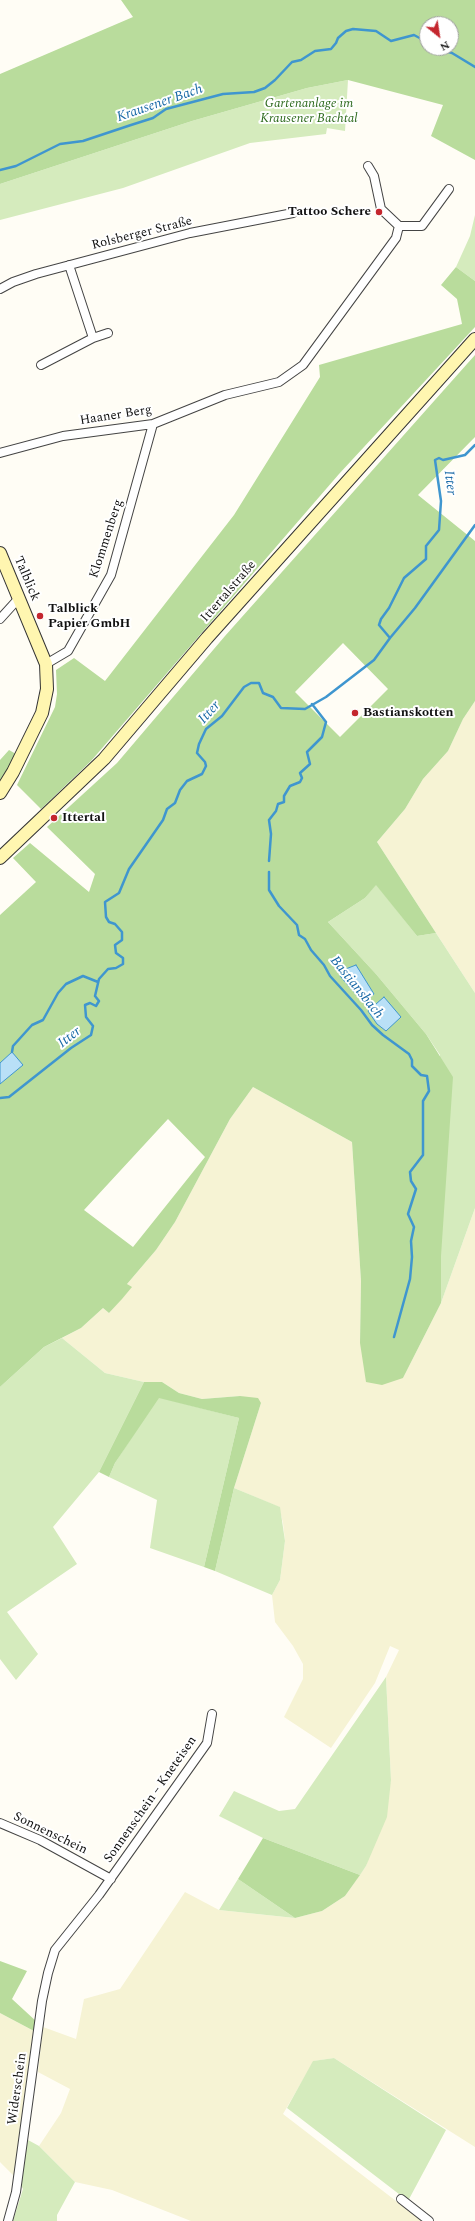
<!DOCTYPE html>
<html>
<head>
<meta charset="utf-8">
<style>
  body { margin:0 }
  #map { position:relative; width:475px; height:2221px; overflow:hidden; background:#fffdf5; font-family:Spectral,serif }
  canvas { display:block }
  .north { position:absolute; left:419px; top:16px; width:40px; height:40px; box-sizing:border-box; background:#fff; border:1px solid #a0a0a0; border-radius:50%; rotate:150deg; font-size:11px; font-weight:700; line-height:16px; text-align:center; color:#111 }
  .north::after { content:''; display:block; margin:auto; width:14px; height:18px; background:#c4262e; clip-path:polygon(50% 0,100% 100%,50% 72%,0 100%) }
</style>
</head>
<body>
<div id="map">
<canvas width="475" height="2221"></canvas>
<div class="north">N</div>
</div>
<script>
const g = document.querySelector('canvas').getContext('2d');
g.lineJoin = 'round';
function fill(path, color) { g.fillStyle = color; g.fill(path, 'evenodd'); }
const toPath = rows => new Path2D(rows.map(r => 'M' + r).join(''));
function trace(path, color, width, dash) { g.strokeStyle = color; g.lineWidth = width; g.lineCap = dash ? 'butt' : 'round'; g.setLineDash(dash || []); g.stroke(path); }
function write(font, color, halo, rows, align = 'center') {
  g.font = font + ' Spectral,serif'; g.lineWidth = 4; g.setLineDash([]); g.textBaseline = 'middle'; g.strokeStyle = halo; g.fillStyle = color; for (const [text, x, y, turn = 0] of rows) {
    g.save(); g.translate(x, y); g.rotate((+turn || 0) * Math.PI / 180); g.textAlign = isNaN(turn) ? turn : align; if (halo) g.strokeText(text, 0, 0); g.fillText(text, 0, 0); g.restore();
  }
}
const farmland = toPath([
  [475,701,475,993,377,842,405,809,423,779,448,751,463,719],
  [253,1087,352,1142,361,1281,360,1343,403,1378,441,1303,475,1208,475,2147,334,2058,314,2061,283,2114,422,2221,191,2221,112,2190,75,2182,39,2146,61,2113,70,2089,38,2072,43,2027,76,2039,84,1999,120,1989,185,1892,219,1910,295,1918,322,1911,345,1896,366,1866,391,1780,386,1677,399,1650,390,1646,375,1683,331,1748,284,1717,303,1679,303,1664,293,1646,275,1622,272,1595,280,1580,285,1541,283,1523,279,1507,234,1488,261,1403,240,1396,202,1399,179,1393,162,1382,144,1382,105,1373,62,1338,81,1328,103,1308,109,1313,131,1288,127,1284,156,1250,175,1222,230,1119],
  [0,2013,34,2031,14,2176,0,2162]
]);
const green = toPath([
  [348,80,345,131,327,128,326,134,250,143,123,188,0,220,0,184,192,121,307,88],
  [475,215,475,281,456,267,470,236],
  [376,884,417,936,436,933,475,993,475,1208,441,1303,440,1055,426,1034,376,974,328,922,365,898],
  [62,1338,105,1373,144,1382,99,1472,53,1527,77,1564,7,1612,38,1654,16,1680,0,1659,0,1387,44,1347],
  [158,1397,239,1418,204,1567,150,1548,157,1500,109,1477,115,1463],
  [234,1488,280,1507,285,1541,280,1580,272,1595,215,1571],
  [386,1677,391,1780,387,1817,366,1866,360,1875,263,1838,219,1816,234,1791,279,1811,295,1809],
  [238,1879,295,1918,219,1910],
  [334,2058,446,2130,408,2201,287,2108,313,2061],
  [28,2140,39,2146,75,2182,57,2215,57,2221,13,2221,23,2189,20,2183]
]);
const forest = toPath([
  [121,0,475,0,475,160,431,136,443,105,348,80,307,88,192,121,0,184,0,74,133,17],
  [427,24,451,24,451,48,427,48],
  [456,267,475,281,475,327,339,474,91,761,41,809,17,785,55,707,57,694,56,670,74,658,105,681,234,515,320,377,319,365,462,324,457,299,441,285],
  [475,355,475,437,418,495,475,541,475,701,463,719,448,751,423,779,405,809,377,842,436,933,417,936,376,885,365,898,328,922,376,974,426,1034,453,1077,441,1256,441,1303,403,1378,382,1385,366,1382,360,1343,361,1281,352,1142,253,1087,230,1119,175,1222,156,1250,127,1284,132,1287,122,1299,109,1313,103,1308,81,1328,44,1347,0,1387,0,915,36,882,13,858,30,843,89,892,95,874,47,827,117,763,225,636],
  [343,643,388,689,340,737,295,692],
  [168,1119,205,1157,133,1247,84,1210],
  [9,750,16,754,0,783,0,760],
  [144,1382,162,1382,179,1393,202,1399,240,1396,258,1398,261,1403,234,1488,215,1571,204,1567,239,1418,159,1398,115,1463,109,1477,99,1472],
  [263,1838,360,1875,345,1896,322,1911,295,1918,238,1879],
  [0,1961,27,1971,12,1999,37,2022,34,2031,0,2013]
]);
const water = toPath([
  [356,965,374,994,365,1001,361,1000,340,976,343,970,356,965],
  [384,997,401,1017,386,1031,377,1024,368,1011,384,997],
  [12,1052,23,1065,0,1084,0,1063,12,1052]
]);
const stream = toPath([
  [435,48,452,53,475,67],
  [0,170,16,166,60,144,83,141,131,125,153,118,166,109,223,94,254,92,265,88,275,80,292,62,301,60,315,51,331,49,336,43,338,38,346,31,353,29,376,31,391,41,414,35,427,42],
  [390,638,415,608,475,525],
  [269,861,271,834,269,820,276,811,278,804,284,802,284,796,290,786,300,782,302,778,300,773,310,764,307,752,322,737,326,722,312,704],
  [269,872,269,890,279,906,297,925,299,935,305,939,311,950,324,965,330,976,361,1010,372,1025,383,1035,409,1054,412,1060,412,1066,421,1075,427,1076,429,1091,423,1101,423,1155,410,1172,411,1181,416,1189,408,1214,414,1227,411,1241,412,1257,410,1279,394,1337],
  [12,1052,13,1046,32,1025,43,1020,58,993,66,984,83,976,98,982],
  [0,1098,9,1097,71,1048,91,1035,93,1026,86,1017,85,1005,90,1003,96,1006,99,1001,95,996,99,979,108,969,116,968,123,964,123,958,116,953,115,945,122,940,122,932,115,924,109,922,106,917,105,902,119,893,129,869,163,820,167,809,175,803,180,790,187,781,202,774,206,766,205,762,197,753,199,744,206,729,222,716,244,687,251,683,259,683,263,693,273,697,281,708,305,709,326,697,374,660,390,638,379,625,381,619,389,608,404,578,426,559,426,546,439,530,441,501,435,460,439,458,443,460,465,455,475,445]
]);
const minor = toPath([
  [368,166,374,176,381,209,399,226],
  [399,226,422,226,449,189],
  [0,289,13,282,36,274,190,233,293,213],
  [93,338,108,333],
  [41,365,93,338,69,265],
  [0,453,63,436,153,424,225,395,279,382,303,365,396,238,399,226],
  [0,619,19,598],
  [46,664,68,651,111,575,153,424],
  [0,1823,40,1840,111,1879],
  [401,2199,429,2221],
  [8,2221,16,2192,42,2001,48,1973,55,1950,99,1895,207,1743,212,1714]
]);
const secondary = toPath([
  [0,553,46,664,47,689,42,713,13,772,0,793],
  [0,858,104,759,207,638,475,339]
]);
const markers = [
  [379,212,4,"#c4262e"],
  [40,616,4,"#c4262e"],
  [355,713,4,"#c4262e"],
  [54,818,4,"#c4262e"]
];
const parkNames = [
  ["Gartenanlage im",309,104],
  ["Krausener Bachtal",309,119]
];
const poiNames = [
  ["Tattoo Schere",371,212,"right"],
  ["Talblick",48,609],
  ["Papier GmbH",48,624],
  ["Bastianskotten",363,713],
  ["Ittertal",62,818]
];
const streetNames = [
  ["Rolsberger Straße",142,234,-14],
  ["Haaner Berg",116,416,-9],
  ["Klommenberg",107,539,-72],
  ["Talblick",26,579,67],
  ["Ittertalstraße",229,592,-49],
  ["Sonnenschein – Kneteisen",151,1800,-55],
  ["Sonnenschein",50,1834,26],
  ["Widerschein",18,2089,-82]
];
const waterNames = [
  ["Krausener Bach",160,104,-19],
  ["Itter",449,483,83],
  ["Itter",210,713,-48],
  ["Bastiansbach",356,988,51],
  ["Itter",70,1038,-38]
];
fill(farmland, '#f6f3d4');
fill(green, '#d5ebbd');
fill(forest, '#b9dc9c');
fill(water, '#b9e0f7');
trace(water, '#3f96cf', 1);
trace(stream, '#3f96cf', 2.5);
trace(minor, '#444', 10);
trace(secondary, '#333', 14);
trace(minor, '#fff', 8);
trace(secondary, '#fff6b0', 12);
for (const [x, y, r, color] of markers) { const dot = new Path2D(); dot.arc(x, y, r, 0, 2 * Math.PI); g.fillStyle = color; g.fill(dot); trace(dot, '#fff', 1.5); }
write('italic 13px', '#2f6b1f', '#fff', parkNames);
write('bold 13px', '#111', '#fff', poiNames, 'left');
write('13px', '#111', '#fff', streetNames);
write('italic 14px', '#1768a6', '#fff', waterNames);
</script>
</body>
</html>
